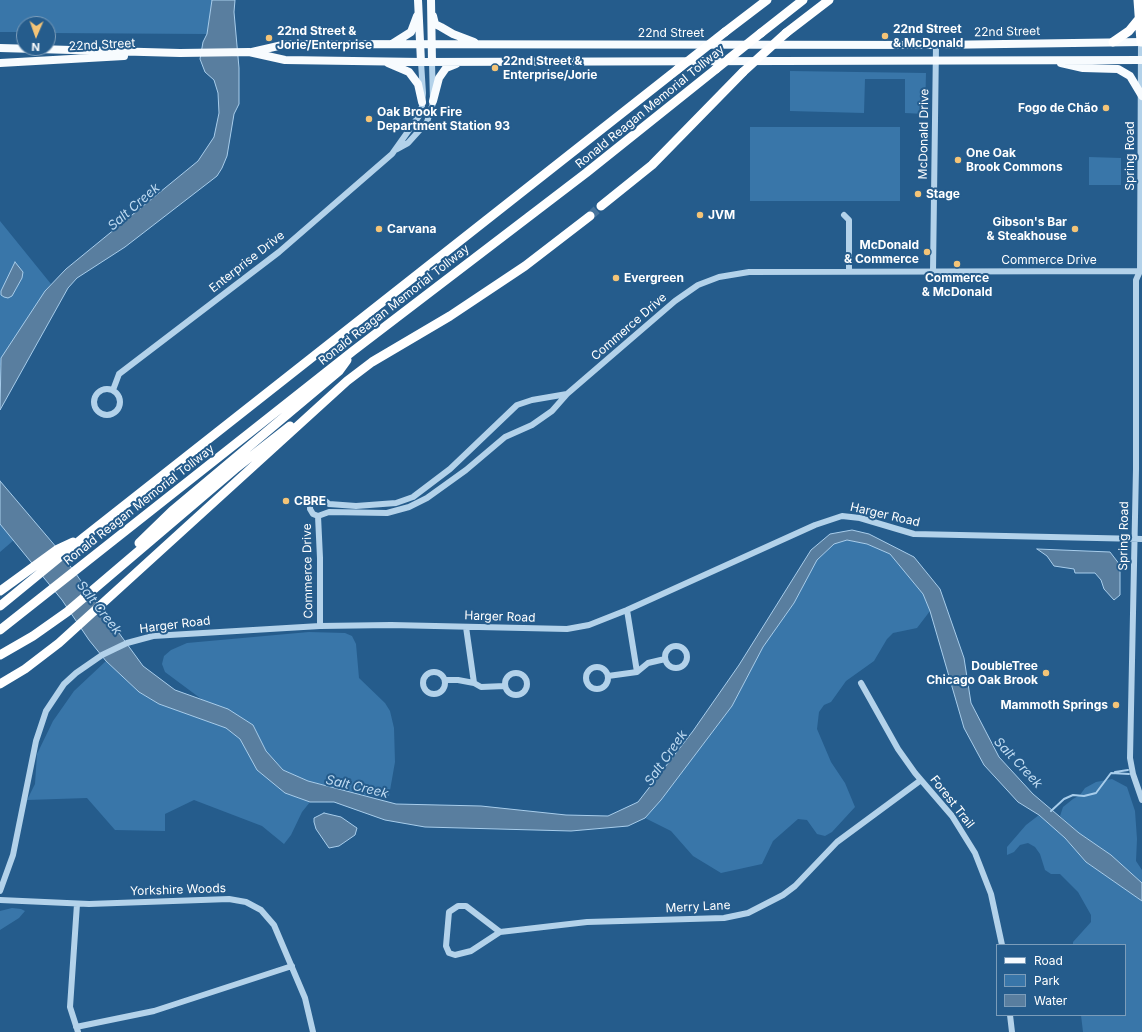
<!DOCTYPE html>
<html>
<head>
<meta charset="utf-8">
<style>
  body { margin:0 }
  #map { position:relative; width:1142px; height:1032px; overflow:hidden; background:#255c8c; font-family:Inter,sans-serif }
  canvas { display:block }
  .legend { position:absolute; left:996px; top:944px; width:130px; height:72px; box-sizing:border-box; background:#255c8c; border:1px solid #7c9dba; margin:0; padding:5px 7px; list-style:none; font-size:12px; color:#fff }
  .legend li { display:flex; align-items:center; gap:8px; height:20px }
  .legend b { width:20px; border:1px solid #7c9dba }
  .north { position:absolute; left:16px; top:16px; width:40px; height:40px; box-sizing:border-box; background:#255c8c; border:1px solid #7c9dba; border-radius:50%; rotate:182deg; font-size:11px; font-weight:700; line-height:16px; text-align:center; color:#fff }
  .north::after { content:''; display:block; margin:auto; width:14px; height:18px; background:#f4c477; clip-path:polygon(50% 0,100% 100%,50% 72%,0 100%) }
</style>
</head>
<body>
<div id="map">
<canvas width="1142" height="1032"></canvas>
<ul class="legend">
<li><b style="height:5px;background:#f7fbfe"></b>Road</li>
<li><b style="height:11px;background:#3976a9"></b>Park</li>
<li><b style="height:11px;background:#597e9f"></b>Water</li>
</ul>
<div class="north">N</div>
</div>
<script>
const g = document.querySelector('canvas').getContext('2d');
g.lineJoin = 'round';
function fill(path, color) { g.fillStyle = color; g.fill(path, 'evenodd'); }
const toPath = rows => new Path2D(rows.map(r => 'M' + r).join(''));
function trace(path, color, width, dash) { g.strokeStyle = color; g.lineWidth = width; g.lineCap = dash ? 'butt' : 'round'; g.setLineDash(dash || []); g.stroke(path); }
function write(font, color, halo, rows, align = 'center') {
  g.font = font + ' Inter,sans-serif'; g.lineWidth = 4; g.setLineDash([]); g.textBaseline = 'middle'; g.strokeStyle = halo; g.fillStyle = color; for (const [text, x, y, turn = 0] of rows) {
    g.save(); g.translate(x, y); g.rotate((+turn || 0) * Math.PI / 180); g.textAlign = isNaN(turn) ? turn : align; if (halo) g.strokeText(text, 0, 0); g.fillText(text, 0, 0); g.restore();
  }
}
const green = toPath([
  [0,0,212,0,207,34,48,33,48,24,24,24,24,32,0,32],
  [790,71,926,73,925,114,905,113,905,79,865,79,864,113,790,111],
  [750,127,900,127,900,201,750,201],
  [1089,157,1121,158,1121,185,1089,185],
  [0,221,51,284,45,291,0,366],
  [0,523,14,540,0,552],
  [847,540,867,544,890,554,923,594,930,611,917,628,893,633,887,639,874,661,846,681,831,702,824,705,819,712,817,729,831,762,845,783,855,807,832,832,825,836,817,834,807,820,798,819,773,841,762,864,721,873,693,856,671,831,645,818,661,800,732,706,763,647,794,603,817,560,834,544],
  [309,632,345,633,352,636,356,644,359,678,385,703,390,711,394,728,395,762,389,796,370,796,308,781,283,770,266,751,253,725,226,708,204,701,165,672,162,664,164,656,171,650,187,643],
  [106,661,139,692,159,704,226,728,240,739,248,751,285,793,310,802,302,812,291,835,284,844,262,826,194,800,165,814,165,831,115,830,87,798,27,800,35,784,37,754,53,721,74,691],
  [1112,779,1127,787,1135,811,1137,839,1136,861,1142,870,1142,883,1111,855,1079,833,1060,816,1063,807,1073,799,1080,795,1085,788,1096,782],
  [1039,815,1063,836,1086,862,1142,901,1142,1032,1083,1032,1081,1015,1125,1015,1125,945,1073,945,1073,942,1091,922,1091,915,1078,892,1060,874,1051,874,1045,870,1040,854,1035,847,1028,843,1020,845,1014,852,1007,855,1007,847,1026,825],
  [12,908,21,909,25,911,19,918,0,930,0,911]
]);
const water = toPath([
  [212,0,235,0,234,12,239,68,239,104,234,114,227,156,222,168,217,176,125,247,77,278,68,288,0,410,1,358,45,291,66,269,198,161,214,137,219,113,218,93,214,80,205,72,200,59,203,42,207,34,212,0],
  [15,262,23,272,22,278,12,296,8,298,4,297,1,295,1,291,15,262],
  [0,481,57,548,143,666,175,690,228,709,253,725,266,751,283,770,308,781,396,804,481,806,566,815,608,816,638,802,693,731,739,665,811,550,830,534,852,530,869,534,914,557,940,589,964,658,971,703,999,757,1033,794,1079,833,1111,855,1142,883,1142,901,1086,862,1065,838,1039,815,1018,802,984,765,964,728,930,611,923,594,890,554,867,544,847,540,834,544,817,560,794,603,763,647,732,706,661,800,645,818,628,826,571,831,425,827,385,820,334,802,310,802,285,793,257,770,240,739,226,728,159,704,139,692,106,661,89,640,62,600,0,524,0,481],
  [1037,549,1110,552,1120,565,1120,595,1114,600,1104,589,1101,580,1095,573,1075,573,1074,569,1054,566,1047,556,1037,549],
  [324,813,341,817,354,826,357,828,355,835,339,846,329,848,316,829,314,822,314,818,324,813]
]);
const stream = toPath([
  [1115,772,1128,770],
  [1051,811,1064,799,1073,795,1084,796,1096,793,1111,773,1129,774]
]);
const highwayTunnel = toPath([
  [590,216,601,206]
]);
const minor = toPath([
  [1141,42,1140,271,1136,280,1136,469,1130,758,1133,774,1142,800],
  [397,149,408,143,427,122,433,103,432,62],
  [844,215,849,220,849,271],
  [933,271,936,45],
  '94 402a13 13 0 1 1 26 0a13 13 0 1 1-26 0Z',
  [113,390,119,374,279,252,392,154,419,116,422,106,423,93,421,62],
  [567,394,532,400,517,405,450,469,413,497,396,503,356,506,329,504,323,499,317,498,310,503,310,509,313,514,318,516,329,512,387,513,409,507,427,498,466,470,505,437,532,425,552,411,567,394,675,301,698,285,719,277,749,272,1142,271],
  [318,516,320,558,320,626],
  [627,610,637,672],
  [466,627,474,683],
  '665 657a11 11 0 1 1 22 0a11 11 0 1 1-22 0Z',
  '586 678a11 11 0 1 1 22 0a11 11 0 1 1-22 0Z',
  '423 683a11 11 0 1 1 22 0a11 11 0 1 1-22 0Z',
  '505 684a11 11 0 1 1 22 0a11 11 0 1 1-22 0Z',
  [608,676,637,672,648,663,665,659],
  [445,680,458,680,474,683,481,687,505,686],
  [861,683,898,749,915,773,952,816,975,853,991,894,1002,945],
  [0,891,13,855,36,741,46,711,64,684,76,673,102,655,127,643,153,636,320,626,391,625,567,629,589,625,627,610,815,525,842,516,860,518,914,534,1142,539],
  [0,900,89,904,229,899,246,902,261,910,274,925,305,998,313,1032],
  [77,904,70,1007,78,1032],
  [500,932,466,906,458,906,449,912,446,946,449,953,455,955,471,951,500,932,587,922,724,918,748,913,783,895,795,886,837,842,921,780],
  [1010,1015,1012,1032],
  [76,1027,154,1011,292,966]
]);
const major = toPath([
  [418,0,421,62],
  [431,0,432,62],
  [433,16,435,24,441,27,453,34,474,42],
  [392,44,411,32,417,16],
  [0,48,180,53,249,52,285,60,421,62,1142,60],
  [252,52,287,44,936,45,1142,42],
  [0,63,124,56],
  [388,63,409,72,418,84,422,102],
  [1061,63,1083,68,1118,69,1130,76,1142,96],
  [433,101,439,78,446,68,456,64]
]);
const highway = toPath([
  [1138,0,1141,42],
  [725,32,767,0],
  [761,33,803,0],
  [786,33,829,0],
  [1113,42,1129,31,1138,20],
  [601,206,652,165,743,72],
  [139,543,172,511,339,371,347,360],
  [0,591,58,549,73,542],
  [0,606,83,538,678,69],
  [0,630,353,351,586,173,716,69],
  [0,655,33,636,67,612,235,469,290,426],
  [0,684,25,669,59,643,347,381,372,362,450,316,525,266,590,216]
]);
const highwayBridge = toPath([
  [678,69,725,32],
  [716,69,761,33],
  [743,72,786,33]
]);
const markers = [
  [885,36,4,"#f4c477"],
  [269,38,4,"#f4c477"],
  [495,68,4,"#f4c477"],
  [1106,108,4,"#f4c477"],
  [369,119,4,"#f4c477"],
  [958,160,4,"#f4c477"],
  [918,194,4,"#f4c477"],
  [700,215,4,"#f4c477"],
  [379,229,4,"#f4c477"],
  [1075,229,4,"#f4c477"],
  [927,252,4,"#f4c477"],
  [957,264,4,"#f4c477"],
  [616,278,4,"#f4c477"],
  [286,501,4,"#f4c477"],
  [1046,673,4,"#f4c477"],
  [1116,705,4,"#f4c477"]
];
const poiNames = [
  ["22nd Street",893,29],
  ["& McDonald",893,43],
  ["22nd Street &",277,31],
  ["Jorie/Enterprise",277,45],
  ["22nd Street &",503,61],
  ["Enterprise/Jorie",503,75],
  ["Fogo de Chão",1098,108,"right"],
  ["Oak Brook Fire",377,112],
  ["Department Station 93",377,126],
  ["One Oak",966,153],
  ["Brook Commons",966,167],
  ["Stage",926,194],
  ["JVM",708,215],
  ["Gibson's Bar",1067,222,"right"],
  ["& Steakhouse",1067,236,"right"],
  ["Carvana",387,229],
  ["McDonald",919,245,"right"],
  ["& Commerce",919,259,"right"],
  ["Evergreen",624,278],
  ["Commerce",957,278,"center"],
  ["& McDonald",957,292,"center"],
  ["CBRE",294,501],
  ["DoubleTree",1038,666,"right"],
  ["Chicago Oak Brook",1038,680,"right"],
  ["Mammoth Springs",1108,705,"right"]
];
const streetNames = [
  ["22nd Street",1007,32,-1],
  ["22nd Street",671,33],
  ["22nd Street",102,45,-3],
  ["Ronald Reagan Memorial Tollway",650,107,-39],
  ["McDonald Drive",924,134,-89],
  ["Spring Road",1130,156,-90],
  ["Commerce Drive",1049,260],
  ["Enterprise Drive",247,262,-38],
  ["Ronald Reagan Memorial Tollway",394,305,-38],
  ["Commerce Drive",629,327,-41],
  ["Ronald Reagan Memorial Tollway",139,505,-38],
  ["Harger Road",885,515,13],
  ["Spring Road",1124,536,-89],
  ["Commerce Drive",308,571,-91],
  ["Harger Road",500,617,2],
  ["Harger Road",175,625,-7],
  ["Forest Trail",952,802,52],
  ["Yorkshire Woods",178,890,-2],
  ["Merry Lane",698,907,-3]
];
const waterNames = [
  ["Salt Creek",134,207,-41],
  ["Salt Creek",99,608,52],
  ["Salt Creek",666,758,-55],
  ["Salt Creek",1018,763,47],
  ["Salt Creek",357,787,13]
];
fill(green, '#3976a9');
fill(water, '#597e9f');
trace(water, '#a8cdeb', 1);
trace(stream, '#a8cdeb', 2);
trace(highwayTunnel, '#46749d', 9, [9, 4.5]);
trace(minor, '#b3d2ea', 6);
trace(major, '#f7fbfe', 8);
trace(highway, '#fff', 9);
trace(highwayBridge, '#fff', 9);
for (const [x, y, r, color] of markers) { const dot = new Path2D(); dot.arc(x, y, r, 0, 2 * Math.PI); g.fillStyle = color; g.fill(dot); trace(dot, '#255c8c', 1.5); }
write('bold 12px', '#fff', '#255c8c', poiNames, 'left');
write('12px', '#fff', '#255c8c', streetNames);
write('italic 13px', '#bfdbf2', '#255c8c', waterNames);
</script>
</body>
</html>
